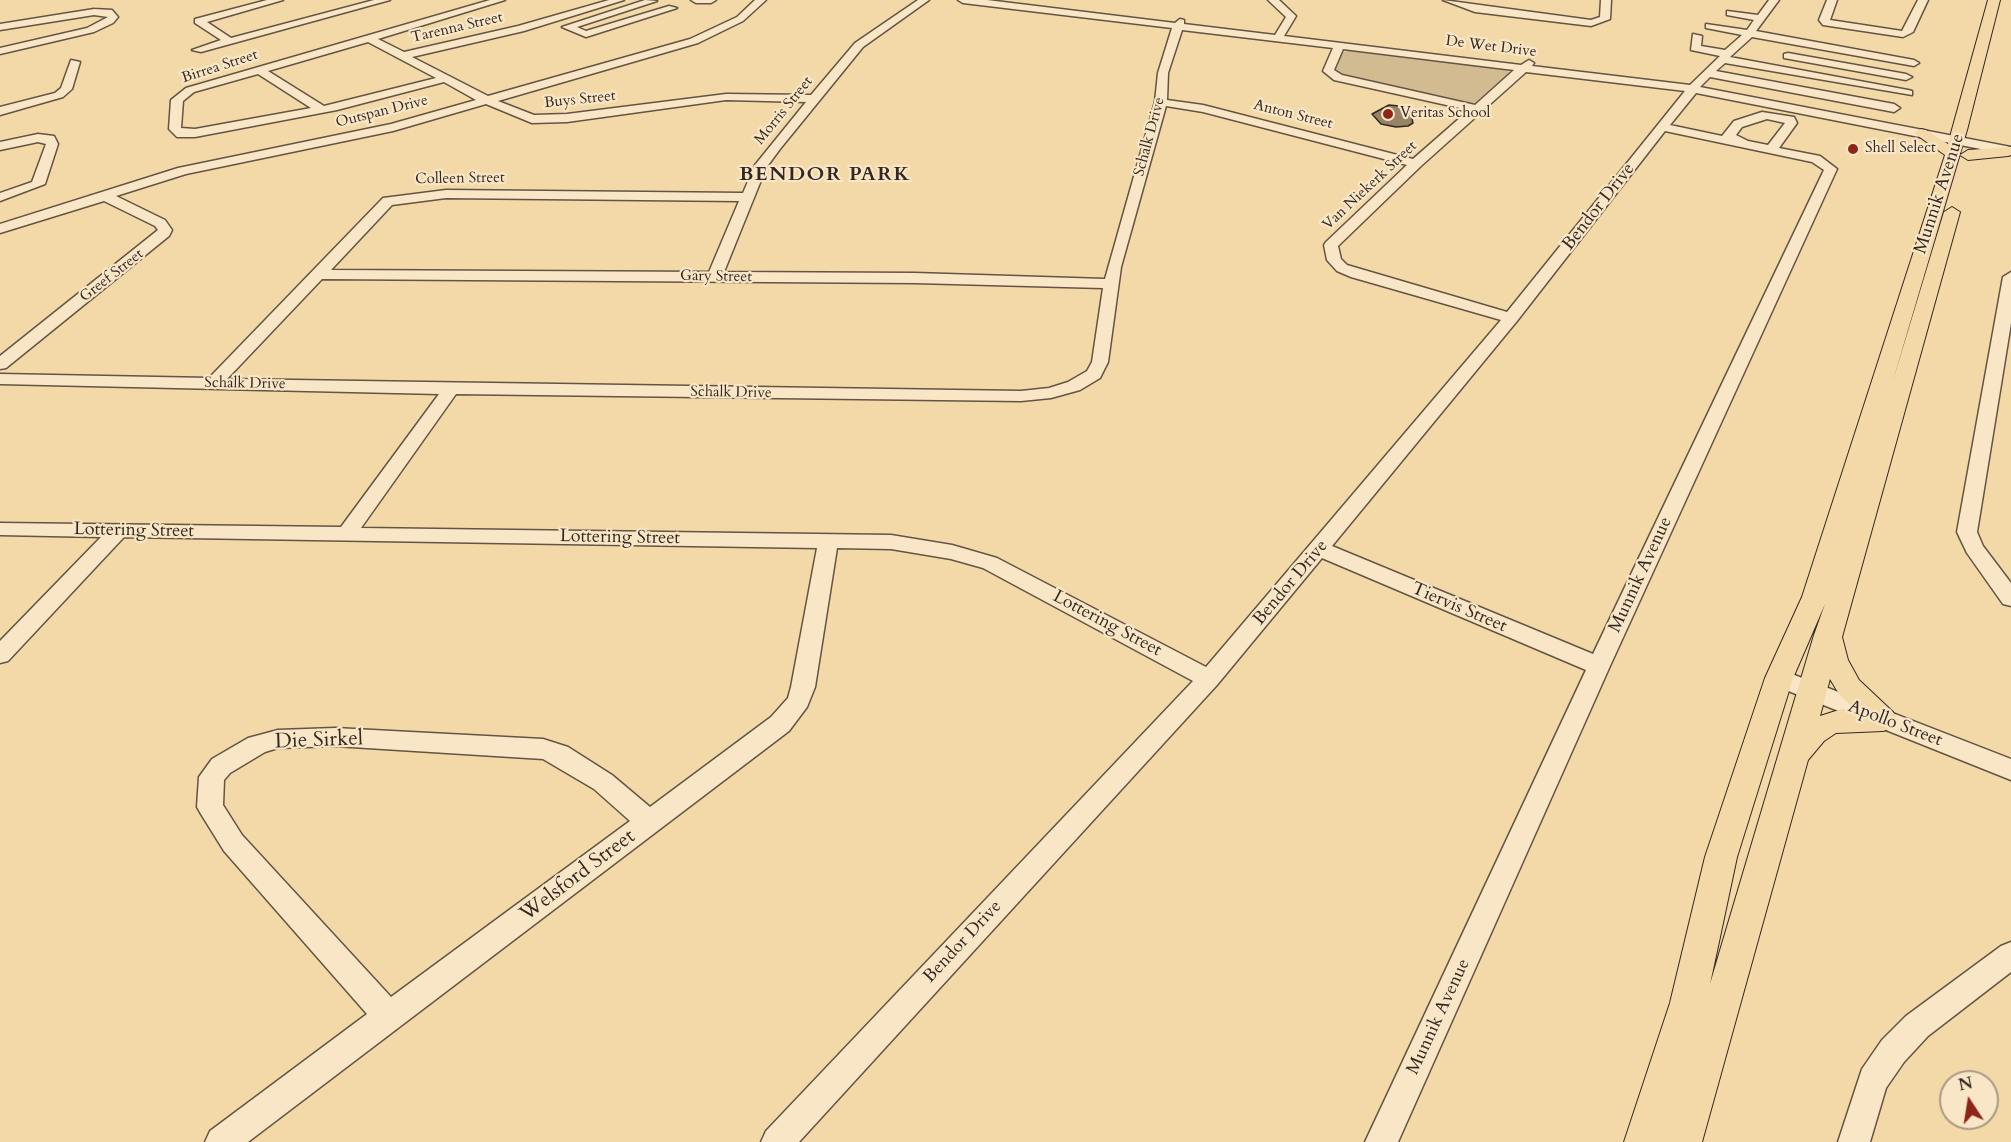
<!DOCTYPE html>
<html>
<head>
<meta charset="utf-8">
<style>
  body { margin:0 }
  #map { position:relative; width:2011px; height:1142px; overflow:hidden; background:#f4d9a8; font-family:Cardo,serif }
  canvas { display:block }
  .north { position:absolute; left:1939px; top:1070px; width:60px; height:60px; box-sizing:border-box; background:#f8e6c6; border:2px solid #a99a84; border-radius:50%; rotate:348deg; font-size:16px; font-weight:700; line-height:24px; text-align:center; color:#332722 }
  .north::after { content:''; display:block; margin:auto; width:21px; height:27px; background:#8f2418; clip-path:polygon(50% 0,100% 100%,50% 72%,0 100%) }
</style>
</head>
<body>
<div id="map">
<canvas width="2011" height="1142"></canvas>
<div class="north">N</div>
</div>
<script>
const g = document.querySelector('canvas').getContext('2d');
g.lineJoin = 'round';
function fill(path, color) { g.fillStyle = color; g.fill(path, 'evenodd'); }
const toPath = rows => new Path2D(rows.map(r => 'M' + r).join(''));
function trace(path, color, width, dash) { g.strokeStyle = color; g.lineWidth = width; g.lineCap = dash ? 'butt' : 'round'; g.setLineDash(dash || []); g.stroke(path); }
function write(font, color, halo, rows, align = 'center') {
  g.font = font + ' Cardo,serif'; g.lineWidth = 4.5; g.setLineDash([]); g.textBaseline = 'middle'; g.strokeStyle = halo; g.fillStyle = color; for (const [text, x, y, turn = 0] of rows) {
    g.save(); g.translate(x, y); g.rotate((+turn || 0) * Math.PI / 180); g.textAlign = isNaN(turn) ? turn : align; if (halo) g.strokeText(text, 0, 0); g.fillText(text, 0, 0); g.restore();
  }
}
const green = toPath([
  [1355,50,1499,68,1513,73,1480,105,1473,105,1347,79,1333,70,1341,52]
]);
const building = toPath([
  [1389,105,1409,107,1413,123,1408,126,1396,127,1381,124,1372,114,1389,105]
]);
const minor = toPath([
  [267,0,283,0,207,22,231,38,374,0,390,0,201,52,192,50,221,40,195,23,195,19,267,0],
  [490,0,505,0,378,39,404,52,518,26,609,0,624,0,524,31,412,57,488,96,690,39,737,17,755,0,766,0,743,21,698,43,498,101,534,115,567,114,726,94,811,95,855,43,918,0,929,0,863,47,780,149,766,168,724,272,915,273,1105,279,1155,102,1158,73,1172,28,963,3,958,0,987,0,1175,23,1180,19,1184,20,1184,24,1275,35,1286,17,1268,0,1279,0,1296,16,1284,36,1521,65,1529,60,1534,63,1532,66,1690,85,1720,56,1691,50,1693,34,1702,36,1701,46,1725,50,1742,35,1706,28,1706,24,1747,30,1754,20,1727,15,1727,11,1758,15,1769,0,1779,0,1756,31,1914,60,1919,63,1914,66,1752,37,1730,57,1908,90,1912,91,1912,95,1725,63,1716,71,1894,104,1900,108,1894,112,1710,77,1700,87,2011,147,2011,155,1696,93,1670,125,1722,136,1734,121,1762,112,1794,117,1797,123,1779,148,1820,156,1837,169,1610,666,1398,1142,1365,1142,1586,670,1322,558,1217,685,799,1142,761,1142,766,1131,1193,681,983,568,951,559,891,549,837,548,815,687,807,707,789,731,248,1142,205,1142,210,1131,367,1014,224,851,201,814,197,807,199,777,212,759,248,738,278,730,335,728,543,739,568,747,612,775,650,807,771,717,788,698,791,687,817,548,124,537,8,661,0,663,0,641,101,537,0,535,0,523,341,527,439,394,0,384,0,374,209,378,383,198,446,190,743,193,755,165,806,102,726,100,567,122,532,123,486,104,393,131,186,174,116,196,165,220,172,230,169,236,6,368,0,369,0,356,158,230,155,226,104,201,0,233,0,224,178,168,391,124,476,100,444,82,337,110,195,137,177,137,169,129,171,100,186,88,490,0],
  [1182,30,1333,48,1323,71,1334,80,1469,110,1413,159,1203,105,1167,100,1168,73,1182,30],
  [368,42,436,78,324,106,268,71,368,42],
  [1343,49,1514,70,1475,105,1342,75,1334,70,1343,49],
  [1526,72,1685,91,1507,312,1347,265,1341,259,1338,246,1421,166,1526,72],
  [258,74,311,108,195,129,181,128,183,101,194,92,258,74],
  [1166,106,1203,112,1407,165,1326,242,1324,245,1327,260,1337,271,1351,277,1501,320,1206,667,997,558,952,545,891,535,361,528,456,394,1021,401,1051,398,1080,390,1100,378,1108,362,1121,267,1166,106],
  [1767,119,1785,123,1768,145,1748,141,1736,135,1742,127,1767,119],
  [1665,131,1812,162,1824,170,1593,654,1332,546,1517,321,1665,131],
  [446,198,739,201,709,272,331,270,392,205,446,198],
  [322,279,915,283,1103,288,1092,362,1087,371,1068,382,1049,388,1021,391,227,379,322,279],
  [335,746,543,759,594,789,630,821,391,997,242,835,223,805,224,780,230,773,265,752,278,748,335,746],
  [645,0,657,1,577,27,586,31,669,6,677,8,586,37,562,27,645,0],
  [691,0,716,0,711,3,696,3,691,0],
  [1443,0,1591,20,1600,17,1601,0,1611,0,1610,19,1591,26,1475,12,1443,0],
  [1827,0,1837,0,1830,20,1902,31,1918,0,1928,0,1913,32,1903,37,1823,25,1819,20,1827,0],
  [94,9,112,10,118,17,113,23,94,32,0,54,0,48,87,28,108,17,94,15,0,30,0,24,94,9],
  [1788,53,1906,74,1912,77,1906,80,1784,58,1784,54,1788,53],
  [71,60,80,62,72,89,63,97,0,115,0,107,55,93,61,88,71,60],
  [38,134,54,136,58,144,45,184,0,201,0,193,32,182,46,144,38,142,0,150,0,142,38,134],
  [2011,272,2011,323,1977,532,1983,546,2011,583,2011,606,2003,604,1967,553,1957,532,2003,277,2011,272],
  [1779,669,2011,759,2011,780,1771,684,1767,678,1771,672,1779,669],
  [2011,942,2011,972,1928,1036,1904,1062,1886,1088,1870,1142,1838,1142,1862,1069,1882,1040,1906,1016,2001,946,2011,942]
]);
const major = toPath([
  [1988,0,2000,0,1967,130,1892,384,1944,212,1952,207,1960,212,1842,637,1848,660,1859,680,1893,712,1898,720,1893,728,1883,731,1836,733,1824,741,1808,760,1702,1142,1624,1142,1670,1003,1705,857,1765,678,1802,597,1945,155,1914,133,1921,129,1926,130,1948,144,1988,0],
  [1825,604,1814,635,1710,984,1737,857,1793,678,1825,604],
  [1830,679,1839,694,1854,709,1842,709,1820,716,1830,679],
  [2011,147,2011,155,2008,156,1968,160,1960,155,1968,150,2011,147]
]);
const markers = [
  [1388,114,6,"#8f2418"],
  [1853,149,6,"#8f2418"]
];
const farStreetnames = [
  ["Tarenna Street",457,28,-13],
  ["De Wet Drive",1491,47,7],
  ["Birrea Street",220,67,-18],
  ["Buys Street",580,100,-6],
  ["Morris Street",784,111,-51],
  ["Outspan Drive",382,112,-14],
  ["Anton Street",1293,115,14],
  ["Schalk Drive",1150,137,-75],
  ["Colleen Street",460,179,-1],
  ["Van Niekerk Street",1370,186,-43],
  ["Greef Street",112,276,-38],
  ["Gary Street",716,277,1],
  ["Schalk Drive",245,384,1],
  ["Schalk Drive",731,393,1]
];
const farPoinames = [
  ["Veritas School",1400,114],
  ["Shell Select",1865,149]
];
const streetNames = [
  ["Munnik Avenue",1940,194,-72],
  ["Bendor Drive",1599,207,-52],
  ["Lottering Street",134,531,1],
  ["Lottering Street",620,538,1],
  ["Munnik Avenue",1641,575,-65],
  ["Bendor Drive",1291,583,-50],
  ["Tiervis Street",1459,608,23],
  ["Lottering Street",1107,624,28],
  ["Apollo Street",1895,724,21],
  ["Bendor Drive",963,942,-47],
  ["Munnik Avenue",1439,1017,-65]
];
const farDistrictnames = [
  ["BENDOR PARK",825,175]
];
const nearStreetnames = [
  ["Die Sirkel",319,741,-2],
  ["Welsford Street",578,876,-37]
];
fill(green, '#d3bb91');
fill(building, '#978468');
trace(building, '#332722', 1.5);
trace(minor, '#635444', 3);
trace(major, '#332722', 2);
fill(minor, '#f8e6c6');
fill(major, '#f4d9a8');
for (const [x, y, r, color] of markers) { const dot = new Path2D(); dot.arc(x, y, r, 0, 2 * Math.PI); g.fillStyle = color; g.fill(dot); trace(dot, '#f8e6c6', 2); }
write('15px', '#332722', '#f8e6c6', farStreetnames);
write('15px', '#332722', '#f8e6c6', farPoinames, 'left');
write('18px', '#332722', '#f8e6c6', streetNames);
g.letterSpacing = '1.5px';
write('bold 20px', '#332722', '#f8e6c6', farDistrictnames);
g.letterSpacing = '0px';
write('21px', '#332722', '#f8e6c6', nearStreetnames);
</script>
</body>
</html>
